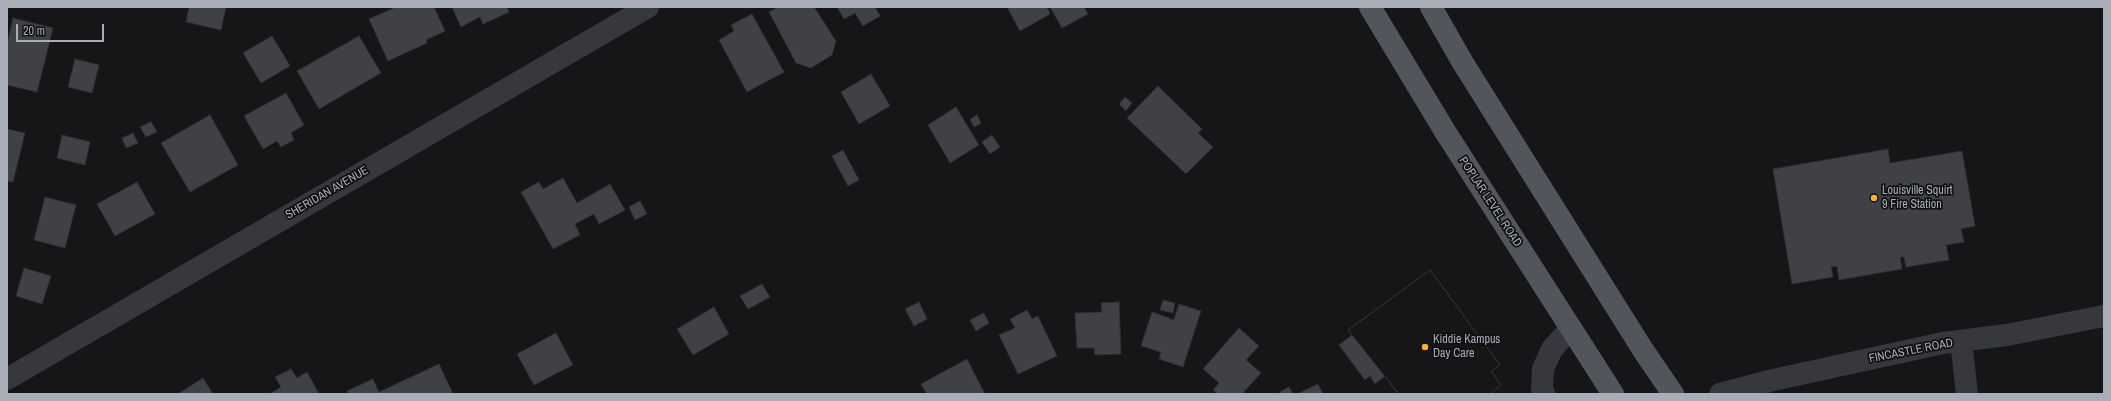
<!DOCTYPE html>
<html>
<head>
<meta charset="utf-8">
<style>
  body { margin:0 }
  #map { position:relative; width:2111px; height:401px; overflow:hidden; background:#161618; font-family:"Archivo Narrow",sans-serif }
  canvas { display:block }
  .frame { position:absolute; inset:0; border:8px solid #a8adb8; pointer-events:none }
  .scale { position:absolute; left:16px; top:24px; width:88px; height:18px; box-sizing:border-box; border:2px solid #a8adb8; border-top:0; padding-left:5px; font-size:12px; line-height:14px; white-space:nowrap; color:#a8adb8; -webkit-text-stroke:3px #111113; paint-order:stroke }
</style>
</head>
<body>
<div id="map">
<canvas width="2111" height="401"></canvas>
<div class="frame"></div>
<div class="scale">20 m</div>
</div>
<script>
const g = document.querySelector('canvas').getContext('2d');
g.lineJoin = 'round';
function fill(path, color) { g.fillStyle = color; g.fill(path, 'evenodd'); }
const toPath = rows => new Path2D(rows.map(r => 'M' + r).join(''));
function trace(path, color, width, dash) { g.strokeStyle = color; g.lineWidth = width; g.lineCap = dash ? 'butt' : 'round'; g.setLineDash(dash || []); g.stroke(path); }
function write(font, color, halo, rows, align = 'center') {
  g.font = font + ' "Archivo Narrow",sans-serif'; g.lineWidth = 3.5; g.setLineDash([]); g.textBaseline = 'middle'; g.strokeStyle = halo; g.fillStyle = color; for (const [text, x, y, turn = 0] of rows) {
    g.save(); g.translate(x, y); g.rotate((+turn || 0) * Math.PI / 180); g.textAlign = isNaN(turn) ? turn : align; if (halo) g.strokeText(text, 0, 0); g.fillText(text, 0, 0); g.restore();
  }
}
const building = toPath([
  [189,7,226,7,221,30,186,22,189,7],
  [396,7,434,7,445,31,426,40,427,43,388,61,369,19,396,7],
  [452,7,507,7,509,12,483,24,480,17,461,27,452,7],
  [778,7,814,7,836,41,832,55,811,68,796,63,769,12,778,7],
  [837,7,875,7,880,16,863,26,855,13,844,19,837,7],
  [1007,7,1047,7,1050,14,1020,31,1007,7],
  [1050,7,1084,7,1088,14,1062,28,1050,7],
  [752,14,784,72,747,92,719,40,734,31,731,25,752,14],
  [13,18,53,28,37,92,7,85,7,44,13,18],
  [272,36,290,66,261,83,243,53,272,36],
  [359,36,381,73,319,109,297,71,359,36],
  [75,59,99,65,92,93,68,87,75,59],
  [871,74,890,106,859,124,841,92,871,74],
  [1158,86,1202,129,1198,133,1213,147,1186,174,1127,118,1158,86],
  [286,93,304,125,291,133,294,140,281,147,277,141,263,149,244,116,286,93],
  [1125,97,1132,103,1126,111,1119,104,1125,97],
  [956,107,979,145,950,163,928,125,956,107],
  [210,115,238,165,190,192,161,143,210,115],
  [977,115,981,123,974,127,970,119,977,115],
  [151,122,157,132,146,137,140,127,151,122],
  [7,129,25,133,13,182,7,181,7,129],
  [133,133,138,143,126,148,122,138,133,133],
  [62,135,90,142,85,165,57,158,62,135],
  [992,135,1000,147,990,154,982,142,992,135],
  [1888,149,1890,163,1962,151,1975,226,1961,229,1964,242,1946,245,1949,260,1906,267,1904,257,1900,257,1902,269,1839,280,1837,266,1831,267,1833,277,1792,284,1773,169,1888,149],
  [843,150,859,180,848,186,832,156,843,150],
  [563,178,577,203,610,184,625,210,599,224,594,214,575,224,580,235,553,249,521,192,539,182,543,189,563,178],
  [137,182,155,214,115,236,97,204,137,182],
  [45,197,76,205,65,248,34,240,45,197],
  [640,201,647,214,635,220,629,207,640,201],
  [24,268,51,276,42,304,16,296,24,268],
  [1430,270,1500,365,1491,371,1501,385,1490,394,1398,394,1385,376,1375,384,1370,376,1365,380,1339,345,1352,335,1348,330,1430,270],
  [1430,270,1500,365,1491,371,1501,385,1490,394,1399,394,1348,330,1430,270],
  [762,284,770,297,748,309,740,296,762,284],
  [1163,300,1175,303,1173,313,1160,310,1163,300],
  [919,302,927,319,914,326,905,309,919,302],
  [1119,302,1121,354,1095,355,1094,348,1077,348,1075,313,1102,312,1101,303,1119,302],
  [1179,304,1201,311,1183,367,1159,359,1161,352,1141,346,1152,312,1174,320,1179,304],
  [714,307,729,334,693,355,677,329,714,307],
  [1027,310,1032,319,1038,316,1057,356,1018,374,999,335,1015,328,1010,319,1027,310],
  [984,313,989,323,976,331,970,320,984,313],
  [1239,328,1259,346,1246,360,1261,373,1242,394,1218,394,1213,390,1219,383,1203,369,1239,328],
  [556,333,573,365,534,385,517,354,556,333],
  [967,359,985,394,927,394,921,384,967,359],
  [439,364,453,394,348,394,347,391,373,379,379,392,439,364],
  [291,369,297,378,307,372,319,394,270,394,281,387,275,377,291,369],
  [203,378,213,394,176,394,181,392,203,378],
  [1318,384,1323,394,1297,394,1318,384],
  [1289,387,1293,394,1281,394,1280,392,1289,387]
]);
const minor = toPath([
  [1961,341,1967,394],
  [7,379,648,7],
  [1544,394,1542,388,1543,369,1552,349,1571,328],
  [1720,394,1773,380,1943,343,2007,335,2104,316]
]);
const major = toPath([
  [1370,7,1446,133,1613,394],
  [1431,7,1463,63,1643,350,1673,394]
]);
const markers = [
  [1874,198,4,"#f2b134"],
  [1425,347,4,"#f2b134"]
];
const poiNames = [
  ["Louisville Squirt",1882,191],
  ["9 Fire Station",1882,205],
  ["Kiddie Kampus",1433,340],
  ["Day Care",1433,354]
];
const streetNames = [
  ["SHERIDAN AVENUE",327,193,-30],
  ["POPLAR LEVEL ROAD",1490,202,57],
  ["FINCASTLE ROAD",1911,351,-11]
];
fill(building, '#404145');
trace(building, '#303034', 1);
trace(minor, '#37383d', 22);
trace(major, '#53555c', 22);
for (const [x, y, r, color] of markers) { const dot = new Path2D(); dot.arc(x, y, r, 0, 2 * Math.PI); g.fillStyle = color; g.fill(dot); trace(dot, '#111113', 1.5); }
write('12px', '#a8adb8', '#111113', poiNames, 'left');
write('12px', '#a8adb8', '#111113', streetNames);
</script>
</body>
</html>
